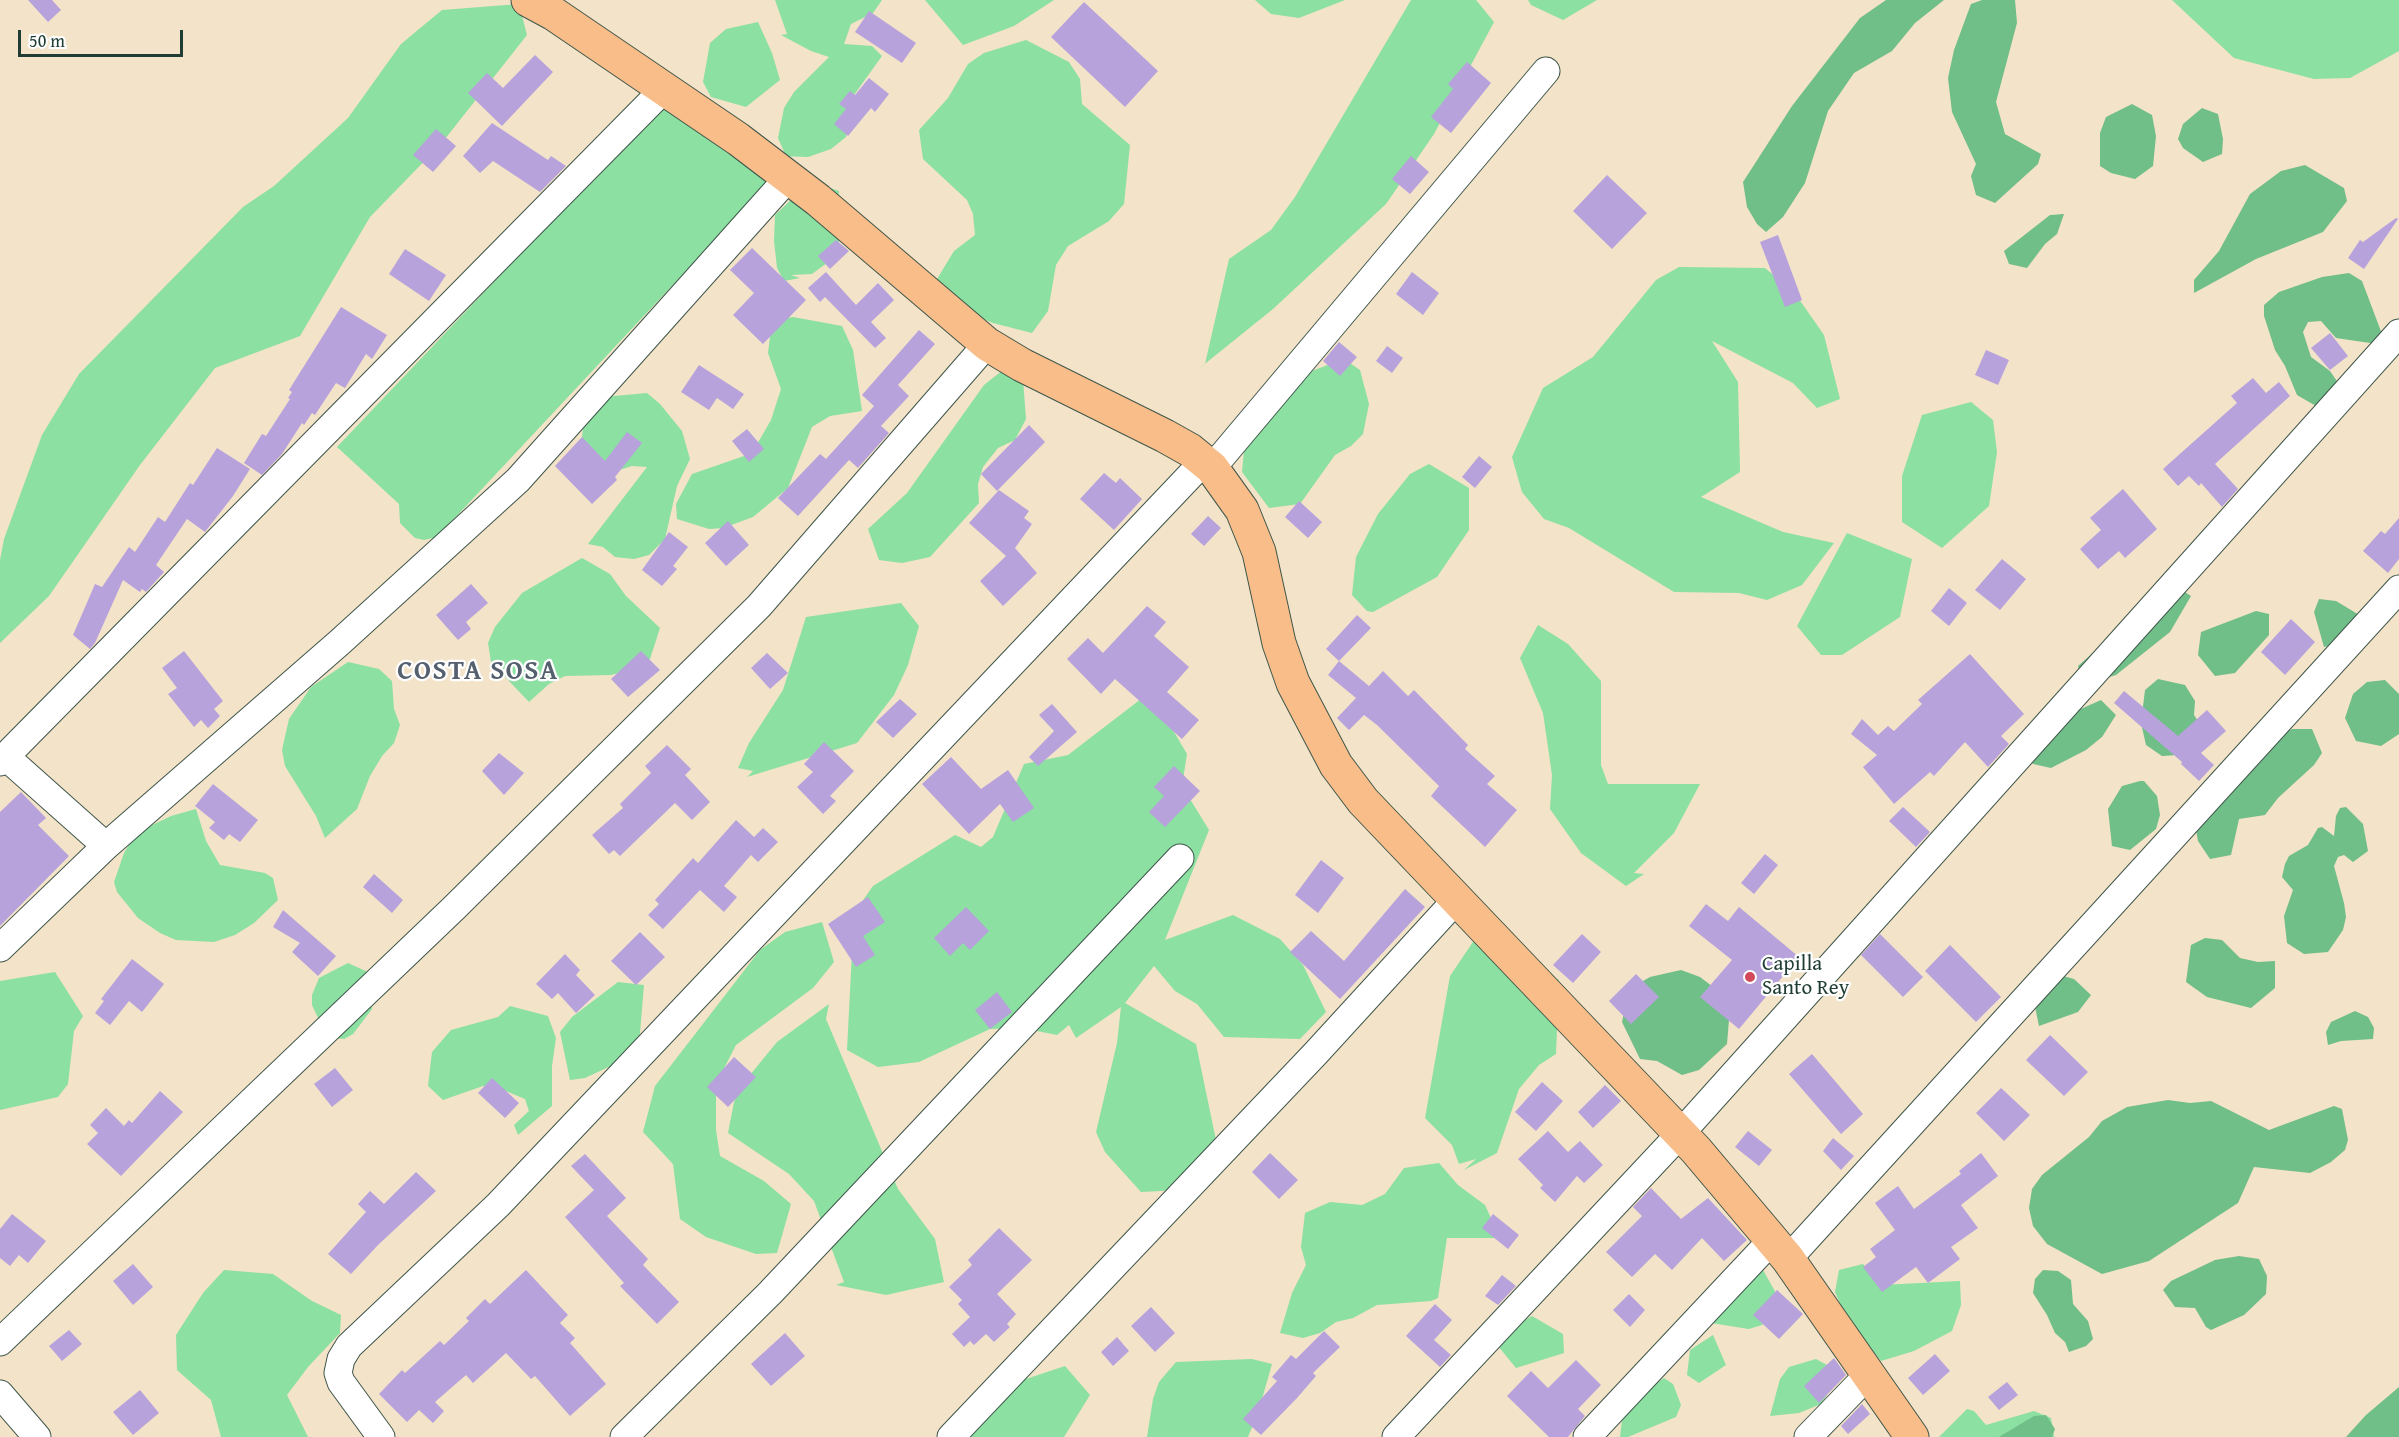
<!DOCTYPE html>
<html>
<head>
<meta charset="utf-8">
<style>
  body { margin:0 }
  #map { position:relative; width:2399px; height:1437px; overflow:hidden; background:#f3e3c8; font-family:"Gentium Book Plus",serif }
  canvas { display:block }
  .scale { position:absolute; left:18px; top:30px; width:165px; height:27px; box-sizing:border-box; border:3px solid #1f3d34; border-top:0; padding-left:8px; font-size:18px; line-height:21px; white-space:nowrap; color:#1f3d34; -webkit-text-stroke:4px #fff; paint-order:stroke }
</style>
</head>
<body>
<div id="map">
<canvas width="2399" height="1437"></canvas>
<div class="scale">50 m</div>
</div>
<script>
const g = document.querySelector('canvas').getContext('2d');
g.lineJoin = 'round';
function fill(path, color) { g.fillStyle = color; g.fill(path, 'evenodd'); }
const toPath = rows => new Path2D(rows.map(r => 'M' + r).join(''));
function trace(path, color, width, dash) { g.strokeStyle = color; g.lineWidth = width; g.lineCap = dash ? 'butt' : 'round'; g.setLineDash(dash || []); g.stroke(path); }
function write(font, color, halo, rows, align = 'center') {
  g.font = font + ' "Gentium Book Plus",serif'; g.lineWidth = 4.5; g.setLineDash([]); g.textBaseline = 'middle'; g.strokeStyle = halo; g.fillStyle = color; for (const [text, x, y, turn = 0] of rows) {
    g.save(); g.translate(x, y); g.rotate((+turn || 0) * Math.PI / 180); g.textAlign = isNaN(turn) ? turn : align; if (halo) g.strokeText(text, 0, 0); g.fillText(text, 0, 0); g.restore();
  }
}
const green = toPath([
  [775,0,882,0,873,13,851,24,844,44,872,46,882,56,854,95,846,137,831,149,808,157,781,156,785,154,778,138,784,108,794,92,829,57,811,51,781,35,787,34],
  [925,0,1054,0,1014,26,963,45],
  [1255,0,1345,0,1299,18,1271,14],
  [1411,0,1476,0,1494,22,1434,134,1386,204,1273,309,1196,371,1205,364,1229,259,1271,230,1295,197],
  [1528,0,1597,0,1563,20,1531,5],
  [2172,0,2399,0,2399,51,2350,78,2314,79,2234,58],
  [519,4,527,35,441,144,370,217,300,336,215,368,140,465,49,596,0,643,0,560,4,539,42,435,79,374,243,207,274,186,348,118,401,44,442,10],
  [758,22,772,53,780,80,746,107,711,97,703,82,710,43,726,29],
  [1026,40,1069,62,1080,79,1082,104,1130,145,1124,204,1109,221,1068,246,1056,265,1048,311,1032,333,993,323,974,315,934,284,954,251,975,235,973,214,967,200,923,159,919,130,948,98,968,64,984,53],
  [661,106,769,182,715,251,698,258,437,537,424,540,415,538,400,523,399,504,337,447],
  [811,181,839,191,839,244,831,260,812,274,791,275,800,278,784,281,777,268,774,241,775,215],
  [1679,267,1765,268,1794,292,1824,335,1840,399,1817,408,1793,383,1712,341,1738,382,1740,472,1701,497,1783,532,1834,543,1802,585,1767,600,1739,593,1674,592,1569,528,1544,519,1522,492,1512,457,1543,388,1593,357,1656,280],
  [793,317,842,326,853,350,862,411,830,416,812,427,788,488,753,517,723,528,709,529,677,519,676,504,692,474,747,455,756,446,771,420,781,389,768,353,772,320],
  [1344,359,1360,370,1369,404,1363,434,1351,446,1335,455,1300,504,1269,508,1242,472,1244,450,1309,372],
  [1003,370,1023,379,1026,419,1015,440,998,448,983,467,978,484,979,503,930,557,902,563,879,560,868,529,907,493,984,385],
  [647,393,660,404,682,431,690,459,677,486,665,539,649,555,634,559,615,557,603,547,588,544,647,467,632,466,616,471,592,457,582,437,586,403,603,397],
  [1971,402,1993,420,1997,452,1989,506,1942,548,1902,522,1902,476,1922,415],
  [1429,464,1469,488,1469,530,1437,577,1373,612,1367,611,1352,595,1356,557,1378,514,1410,474],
  [1847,533,1912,559,1900,617,1842,655,1821,655,1797,626],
  [582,558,610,574,626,596,660,628,650,659,630,670,611,675,565,676,549,684,529,702,491,662,488,643,495,627,522,593],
  [901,603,919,626,908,665,894,695,857,743,747,777,753,771,738,768,749,743,783,690,806,617],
  [1538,625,1568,644,1601,681,1601,765,1608,784,1700,784,1674,833,1634,873,1644,874,1626,886,1581,853,1550,809,1552,775,1543,713,1520,658],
  [348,662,379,669,392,681,394,709,400,725,394,743,382,756,370,776,357,809,325,838,316,816,285,766,282,750,289,719,311,687],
  [1141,699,1160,708,1187,754,1182,786,1209,830,1165,940,1233,915,1280,939,1303,965,1326,1012,1300,1039,1224,1037,1197,1004,1175,991,1154,966,1125,1003,1196,1044,1217,1145,1181,1190,1141,1192,1105,1152,1096,1132,1117,1043,1121,1007,1076,1038,1069,1025,1057,1035,1022,1028,990,1029,919,1062,878,1067,847,1050,854,913,873,886,955,835,981,847,993,837,1024,764,1068,755],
  [196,809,206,841,220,865,265,873,273,878,278,900,254,923,235,935,214,942,176,940,160,933,138,918,117,892,114,882,124,853,136,833,171,816],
  [822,922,834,962,813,988,736,1045,716,1084,716,1130,720,1156,764,1181,791,1204,777,1253,756,1254,706,1237,680,1219,673,1164,643,1132,655,1086,760,950,785,932],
  [1483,927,1528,963,1559,980,1556,1054,1539,1065,1519,1089,1497,1153,1464,1170,1476,1159,1459,1164,1452,1145,1425,1118,1450,976],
  [348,963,370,973,372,1009,353,1034,344,1039,327,1037,312,1005,312,995,319,978],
  [55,972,83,1016,74,1031,68,1084,58,1097,0,1110,0,981],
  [618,982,644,985,639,1045,634,1055,585,1078,570,1080,560,1032,572,1017],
  [829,1004,826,1019,898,1189,935,1239,944,1282,886,1295,836,1285,844,1282,814,1201,789,1174,728,1133,736,1092,777,1042],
  [510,1006,548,1016,556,1038,552,1066,552,1106,518,1135,514,1125,529,1111,525,1099,501,1089,483,1086,443,1100,428,1086,432,1052,451,1030,498,1017],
  [1439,1163,1458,1185,1485,1205,1500,1238,1447,1238,1438,1298,1431,1301,1377,1305,1353,1318,1336,1322,1320,1333,1303,1338,1280,1333,1292,1293,1306,1265,1301,1247,1305,1213,1330,1202,1362,1205,1385,1194,1404,1168],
  [1863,1264,1881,1285,1960,1281,1961,1305,1952,1331,1914,1351,1881,1361,1849,1324,1835,1292,1839,1270],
  [224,1270,273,1274,312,1301,341,1315,340,1333,308,1367,287,1395,308,1437,221,1437,211,1400,177,1370,176,1335,203,1293],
  [1763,1270,1777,1295,1769,1318,1762,1325,1749,1329,1711,1323,1735,1275],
  [1532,1316,1563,1334,1564,1353,1516,1368,1498,1346,1502,1333],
  [1713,1335,1726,1365,1699,1383,1687,1375,1690,1350],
  [1252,1359,1272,1364,1258,1413,1248,1437,1147,1437,1153,1399,1159,1382,1176,1362],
  [1816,1359,1827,1365,1829,1375,1827,1395,1821,1404,1799,1413,1770,1416,1780,1379,1789,1367],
  [1065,1366,1090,1395,1064,1437,966,1437,996,1389],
  [1664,1378,1673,1384,1681,1405,1676,1417,1628,1437,1620,1437,1623,1412,1647,1389],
  [1967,1409,1974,1411,1986,1425,2034,1411,2051,1418,2054,1437,1939,1437]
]);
const forest = toPath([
  [1886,0,1944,0,1915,23,1892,51,1854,73,1828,111,1805,183,1783,217,1766,232,1757,224,1747,207,1743,182,1792,106,1860,18],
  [1982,0,2015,0,2017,23,1996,102,2005,134,2041,154,2038,164,1995,203,1976,195,1971,176,1976,164,1952,112,1948,78,1954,50,1971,4],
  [2132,104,2152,115,2156,136,2153,166,2135,179,2111,173,2100,166,2100,133,2106,117],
  [2202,108,2218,114,2223,139,2222,154,2203,162,2183,148,2178,139,2183,124],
  [2305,165,2344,188,2347,201,2323,232,2256,259,2194,293,2194,280,2219,251,2250,194,2281,171],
  [2064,214,2057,234,2045,244,2027,268,2009,264,2004,251,2050,215],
  [2349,273,2362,281,2382,334,2377,344,2336,338,2321,321,2308,322,2303,332,2311,357,2330,371,2347,396,2316,406,2297,395,2285,366,2275,350,2264,316,2264,305,2279,292,2322,277],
  [2185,592,2191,596,2170,632,2116,675,2083,685,2078,666,2105,642],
  [2319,599,2336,601,2361,616,2343,643,2324,647,2314,612],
  [2256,611,2269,614,2269,635,2235,673,2215,676,2198,655,2201,632],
  [2158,679,2185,685,2195,701,2194,715,2200,724,2178,755,2162,756,2146,745,2141,723,2145,690],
  [2385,680,2399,694,2399,734,2381,746,2356,741,2345,718,2353,694,2367,682],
  [2101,700,2116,715,2102,737,2086,750,2051,768,2033,764,2022,748,2074,712],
  [2292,729,2312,729,2322,753,2314,765,2278,798,2265,815,2239,819,2231,855,2210,859,2198,841,2192,809,2277,737],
  [2140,781,2144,781,2157,796,2160,815,2156,829,2130,850,2112,846,2108,809,2122,786],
  [2346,807,2363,824,2368,851,2353,862,2344,855,2338,857,2334,866,2344,903,2346,917,2343,930,2328,952,2304,954,2287,943,2284,916,2293,890,2282,877,2285,864,2289,856,2308,845,2318,828,2322,827,2334,836,2336,816,2340,808],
  [2205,938,2222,940,2240,958,2258,962,2275,961,2275,988,2251,1008,2207,997,2186,982,2191,945],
  [1681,970,1700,977,1721,993,1729,1020,1727,1044,1699,1070,1682,1075,1657,1061,1640,1059,1622,1022,1629,989,1650,977],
  [2063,976,2074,979,2091,995,2078,1012,2039,1026,2033,997],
  [2355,1011,2368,1017,2374,1028,2373,1039,2341,1041,2328,1045,2326,1032,2331,1022],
  [2168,1100,2190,1103,2211,1101,2269,1130,2334,1106,2342,1109,2348,1140,2345,1150,2331,1162,2310,1173,2254,1167,2238,1203,2149,1261,2102,1274,2047,1244,2033,1226,2029,1208,2032,1189,2042,1175,2089,1137,2102,1121,2127,1107],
  [2239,1256,2259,1259,2267,1276,2266,1294,2244,1315,2211,1330,2206,1327,2195,1308,2175,1307,2163,1290,2171,1281,2215,1260],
  [2043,1270,2058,1271,2071,1280,2073,1304,2088,1321,2093,1339,2086,1346,2069,1352,2065,1342,2055,1333,2047,1315,2033,1293,2035,1279],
  [2399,1387,2399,1437,2346,1437,2366,1415],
  [2046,1415,2055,1429,2052,1437,1999,1437,2034,1416]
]);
const building = toPath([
  [28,0,52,0,61,10,48,22],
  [1084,2,1158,71,1125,107,1051,37],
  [869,11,916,43,902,63,855,32],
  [535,55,553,72,502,126,468,93,487,73,503,88],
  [1467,62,1491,83,1451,133,1431,117,1453,89,1448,84],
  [869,78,889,94,875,112,871,108,848,136,834,124,846,109,839,104,850,91,855,95],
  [492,123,548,160,551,156,566,166,540,192,493,161,480,173,463,156],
  [436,129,456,146,433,172,413,155],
  [1411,156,1429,172,1410,194,1392,179],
  [1607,175,1647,213,1612,249,1573,211],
  [2396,218,2398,219,2364,269,2348,258,2360,240,2363,242],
  [1778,235,1802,300,1785,307,1760,242],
  [836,240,849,251,830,269,818,256],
  [752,248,806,300,763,344,733,315,754,293,730,270],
  [405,249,446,275,429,301,389,274],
  [826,272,856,305,878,283,894,300,871,322,886,338,875,348,825,297,820,302,808,288],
  [1412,272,1439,293,1423,315,1396,294],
  [341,307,387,335,372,359,366,354,345,388,336,383,315,415,312,413,304,425,302,423,282,454,262,475,244,463,262,434,266,436,290,399,288,398,292,392,289,390],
  [919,330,935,344,898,385,909,396,881,426,889,433,858,468,849,460,798,516,778,498,820,454,826,459,874,406,862,395],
  [2330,333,2348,356,2330,370,2311,348],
  [1339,342,1357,357,1340,376,1323,361],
  [1387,346,1403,358,1392,373,1376,361],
  [1986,350,2009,360,1998,385,1975,375],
  [699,365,744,394,733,409,717,398,709,410,681,392],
  [2253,378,2266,393,2279,382,2290,396,2215,464,2238,489,2222,507,2201,483,2199,486,2189,476,2178,486,2163,469,2237,403,2231,396],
  [1029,425,1045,442,997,491,981,474],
  [747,429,764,449,749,462,732,441],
  [627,432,642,443,615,477,617,480,592,504,555,466,582,437,605,461],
  [217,448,250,469,233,496,205,532,187,519,156,565,164,572,146,592,142,589,140,592,123,580,95,643,90,649,73,635,95,584,102,587,129,547,135,552,158,517,165,522,190,483,193,485],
  [1479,456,1492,467,1475,488,1462,477],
  [1104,473,1116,483,1120,478,1142,499,1114,530,1080,499],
  [2123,489,2157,529,2125,558,2119,551,2098,569,2080,549,2101,530,2090,518],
  [999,490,1029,511,1024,518,1032,524,1015,548,1037,573,1003,606,980,581,1006,556,969,523],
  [1299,501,1322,522,1308,538,1285,517],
  [1208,516,1221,528,1204,546,1191,534],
  [2399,518,2399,559,2388,573,2363,551,2381,531,2385,534],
  [728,521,749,545,726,566,705,543],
  [669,532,688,547,673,566,677,569,662,586,642,570],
  [2002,559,2026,579,2000,610,1975,590],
  [471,584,488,603,466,622,471,629,458,640,436,615],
  [1949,588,1967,603,1949,626,1931,611],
  [1147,606,1166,622,1154,636,1189,667,1167,692,1199,720,1182,739,1115,679,1101,694,1067,659,1088,638,1103,653],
  [1357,615,1371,628,1339,661,1326,649],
  [2291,619,2315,642,2285,675,2261,652],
  [184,651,223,701,214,709,220,716,208,728,201,720,194,727,168,694,177,688,162,668],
  [641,651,660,670,628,697,611,679],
  [767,653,788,673,770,689,751,668],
  [1970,654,2024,714,2001,736,2009,744,1988,767,1965,742,1934,776,1930,772,1894,804,1863,767,1877,755,1851,734,1862,719,1878,735,1888,726,1894,731,1922,704,1918,700],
  [1339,661,1369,686,1383,671,1408,696,1414,690,1468,745,1465,749,1495,776,1487,784,1517,810,1485,847,1431,796,1439,786,1377,725,1364,715,1349,730,1337,718,1356,698,1328,675],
  [2124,691,2178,736,2207,710,2226,731,2201,753,2214,765,2199,781,2181,764,2182,762,2114,703],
  [900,699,917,714,893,738,876,722],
  [1052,704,1077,732,1038,766,1029,757,1054,731,1039,715],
  [824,742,854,771,830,796,836,801,823,814,797,787,813,772,804,764],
  [667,745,691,769,685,775,710,802,692,820,675,803,620,856,614,850,609,854,592,835,623,808,620,804,651,773,645,766],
  [499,753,524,773,504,795,482,771],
  [951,757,981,789,1008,770,1034,808,1013,822,1000,804,969,834,922,784],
  [1174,766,1200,791,1165,827,1149,812,1164,796,1154,787],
  [213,784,258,820,240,842,229,834,224,840,209,828,215,822,195,806],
  [21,792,46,818,38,825,69,856,0,926,0,812],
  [1903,807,1930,832,1916,847,1889,821],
  [736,820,754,837,763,828,778,842,758,862,751,855,724,886,737,897,724,912,700,890,663,929,648,915,659,904,655,900,693,858,698,863],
  [1765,854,1778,865,1754,894,1741,883],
  [1321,860,1344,878,1318,913,1295,895],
  [374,874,403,900,392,913,363,887],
  [1405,889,1425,907,1340,999,1290,952,1311,931,1344,961],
  [868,897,885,922,863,936,875,955,856,967,828,924],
  [1706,904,1728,921,1739,907,1799,957,1739,1029,1700,997,1732,960,1689,926],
  [966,907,989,931,970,950,963,943,950,956,934,938],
  [283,910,336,956,318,976,292,952,300,943,273,927],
  [640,932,665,957,636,985,611,961],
  [1582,934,1601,952,1573,983,1553,965],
  [1880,934,1923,977,1903,997,1861,955],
  [1950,945,2001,997,1976,1022,1925,971],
  [565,954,580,970,576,975,595,995,576,1013,558,993,552,999,536,984],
  [132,959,164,984,142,1012,129,1001,110,1025,95,1013,104,1001,101,999],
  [1636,974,1659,997,1631,1024,1609,1001],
  [997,992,1012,1012,990,1029,975,1010],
  [2050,1035,2088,1072,2064,1096,2026,1060],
  [1812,1054,1863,1114,1841,1134,1789,1074],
  [734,1057,756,1077,728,1107,707,1087],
  [335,1068,353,1090,332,1107,314,1084],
  [492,1078,519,1103,505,1118,478,1093],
  [1542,1082,1563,1101,1536,1131,1515,1112],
  [1605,1085,1621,1101,1593,1128,1578,1112],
  [2001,1088,2030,1115,2004,1141,1976,1113],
  [160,1091,183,1112,121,1176,87,1144,98,1133,90,1125,106,1108,124,1126,129,1120,132,1123],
  [1548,1131,1568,1152,1580,1141,1603,1165,1584,1183,1577,1176,1555,1202,1540,1188,1543,1185,1518,1159],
  [1748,1131,1772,1150,1759,1166,1735,1147],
  [1833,1138,1854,1156,1841,1170,1823,1151],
  [1270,1153,1298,1180,1279,1199,1252,1172],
  [1981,1153,1998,1176,1961,1205,1978,1228,1951,1247,1960,1259,1928,1283,1916,1267,1882,1292,1863,1267,1876,1257,1870,1249,1895,1230,1875,1203,1898,1186,1914,1209,1961,1174,1959,1171],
  [585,1154,626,1198,607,1216,648,1259,643,1265,679,1302,657,1324,620,1286,624,1283,565,1217,594,1190,571,1166],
  [416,1172,436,1191,378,1245,351,1274,328,1254,366,1212,358,1204,370,1191,384,1204],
  [1651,1188,1681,1219,1708,1198,1747,1240,1724,1261,1702,1238,1672,1270,1655,1254,1632,1277,1606,1252,1642,1216,1633,1207],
  [12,1214,46,1241,28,1263,19,1255,10,1266,0,1258,0,1229],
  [1493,1214,1519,1235,1508,1249,1482,1228],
  [999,1228,1032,1260,997,1294,1016,1314,1007,1324,1010,1327,994,1342,986,1334,974,1345,970,1341,964,1347,952,1334,970,1317,958,1304,962,1300,949,1287,972,1265,968,1260],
  [133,1264,153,1287,133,1305,113,1281],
  [526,1270,568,1315,560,1323,575,1338,570,1343,606,1384,570,1416,535,1376,531,1379,506,1353,473,1383,466,1375,435,1402,444,1411,433,1423,419,1410,407,1422,379,1394,402,1370,405,1373,440,1341,444,1345,469,1321,466,1318,485,1299,490,1304],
  [1502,1275,1516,1286,1498,1305,1485,1296],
  [1777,1290,1803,1314,1779,1339,1753,1315],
  [1629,1294,1645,1310,1630,1327,1613,1310],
  [1435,1304,1452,1320,1434,1340,1451,1355,1440,1367,1406,1336],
  [1151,1307,1175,1333,1155,1352,1131,1326],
  [69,1330,82,1344,62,1361,49,1346],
  [1324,1331,1340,1347,1313,1373,1316,1376,1297,1398,1261,1435,1243,1419,1277,1381,1272,1377,1291,1355,1296,1359],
  [785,1333,805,1356,771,1386,751,1364],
  [1117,1337,1129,1351,1113,1366,1101,1352],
  [1935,1354,1950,1371,1923,1395,1908,1378],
  [1834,1358,1846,1375,1819,1403,1804,1386],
  [1576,1360,1601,1385,1578,1409,1585,1416,1568,1437,1549,1437,1507,1396,1531,1371,1548,1388],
  [2007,1382,2018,1395,1999,1410,1988,1397],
  [140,1390,159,1413,133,1435,113,1412],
  [1862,1404,1870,1414,1848,1434,1841,1426]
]);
const minor = toPath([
  [1212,468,1546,71],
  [5,756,106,846],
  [0,762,664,89],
  [0,948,106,846,340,642,518,480,788,178],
  [1788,1259,2399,589],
  [0,1342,454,908,759,606,987,344],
  [0,1394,37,1437],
  [381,1437,341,1382,338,1373,341,1359,349,1346,498,1205,1204,461],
  [624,1437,770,1293,1180,858],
  [951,1437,1316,1053,1457,899],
  [1396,1437,1681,1133,2399,333],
  [1587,1437,1772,1240],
  [1808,1437,1869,1374]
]);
const major = toPath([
  [528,0,554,14,738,139,818,200,987,344,1022,365,1165,436,1190,450,1212,468,1242,510,1259,552,1279,643,1293,683,1336,765,1363,801,1696,1150,1788,1259,1912,1437]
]);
const markers = [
  [1750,977,6,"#d1495b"]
];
const poiNames = [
  ["Capilla",1762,965],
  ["Santo Rey",1762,989]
];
const districtNames = [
  ["COSTA SOSA",478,672]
];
fill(green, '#8be0a2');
fill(forest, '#70be88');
fill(building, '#b8a2dc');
trace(minor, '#3f564a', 29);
trace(major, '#3f564a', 35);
trace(minor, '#fff', 27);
trace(major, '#f8bd89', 33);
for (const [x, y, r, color] of markers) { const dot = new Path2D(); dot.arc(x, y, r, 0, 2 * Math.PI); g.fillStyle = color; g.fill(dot); trace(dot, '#fff', 2); }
write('21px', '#1f3d34', '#fff', poiNames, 'left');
g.letterSpacing = '1.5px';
write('bold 27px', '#55606f', '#fff', districtNames);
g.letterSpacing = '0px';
</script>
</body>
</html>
